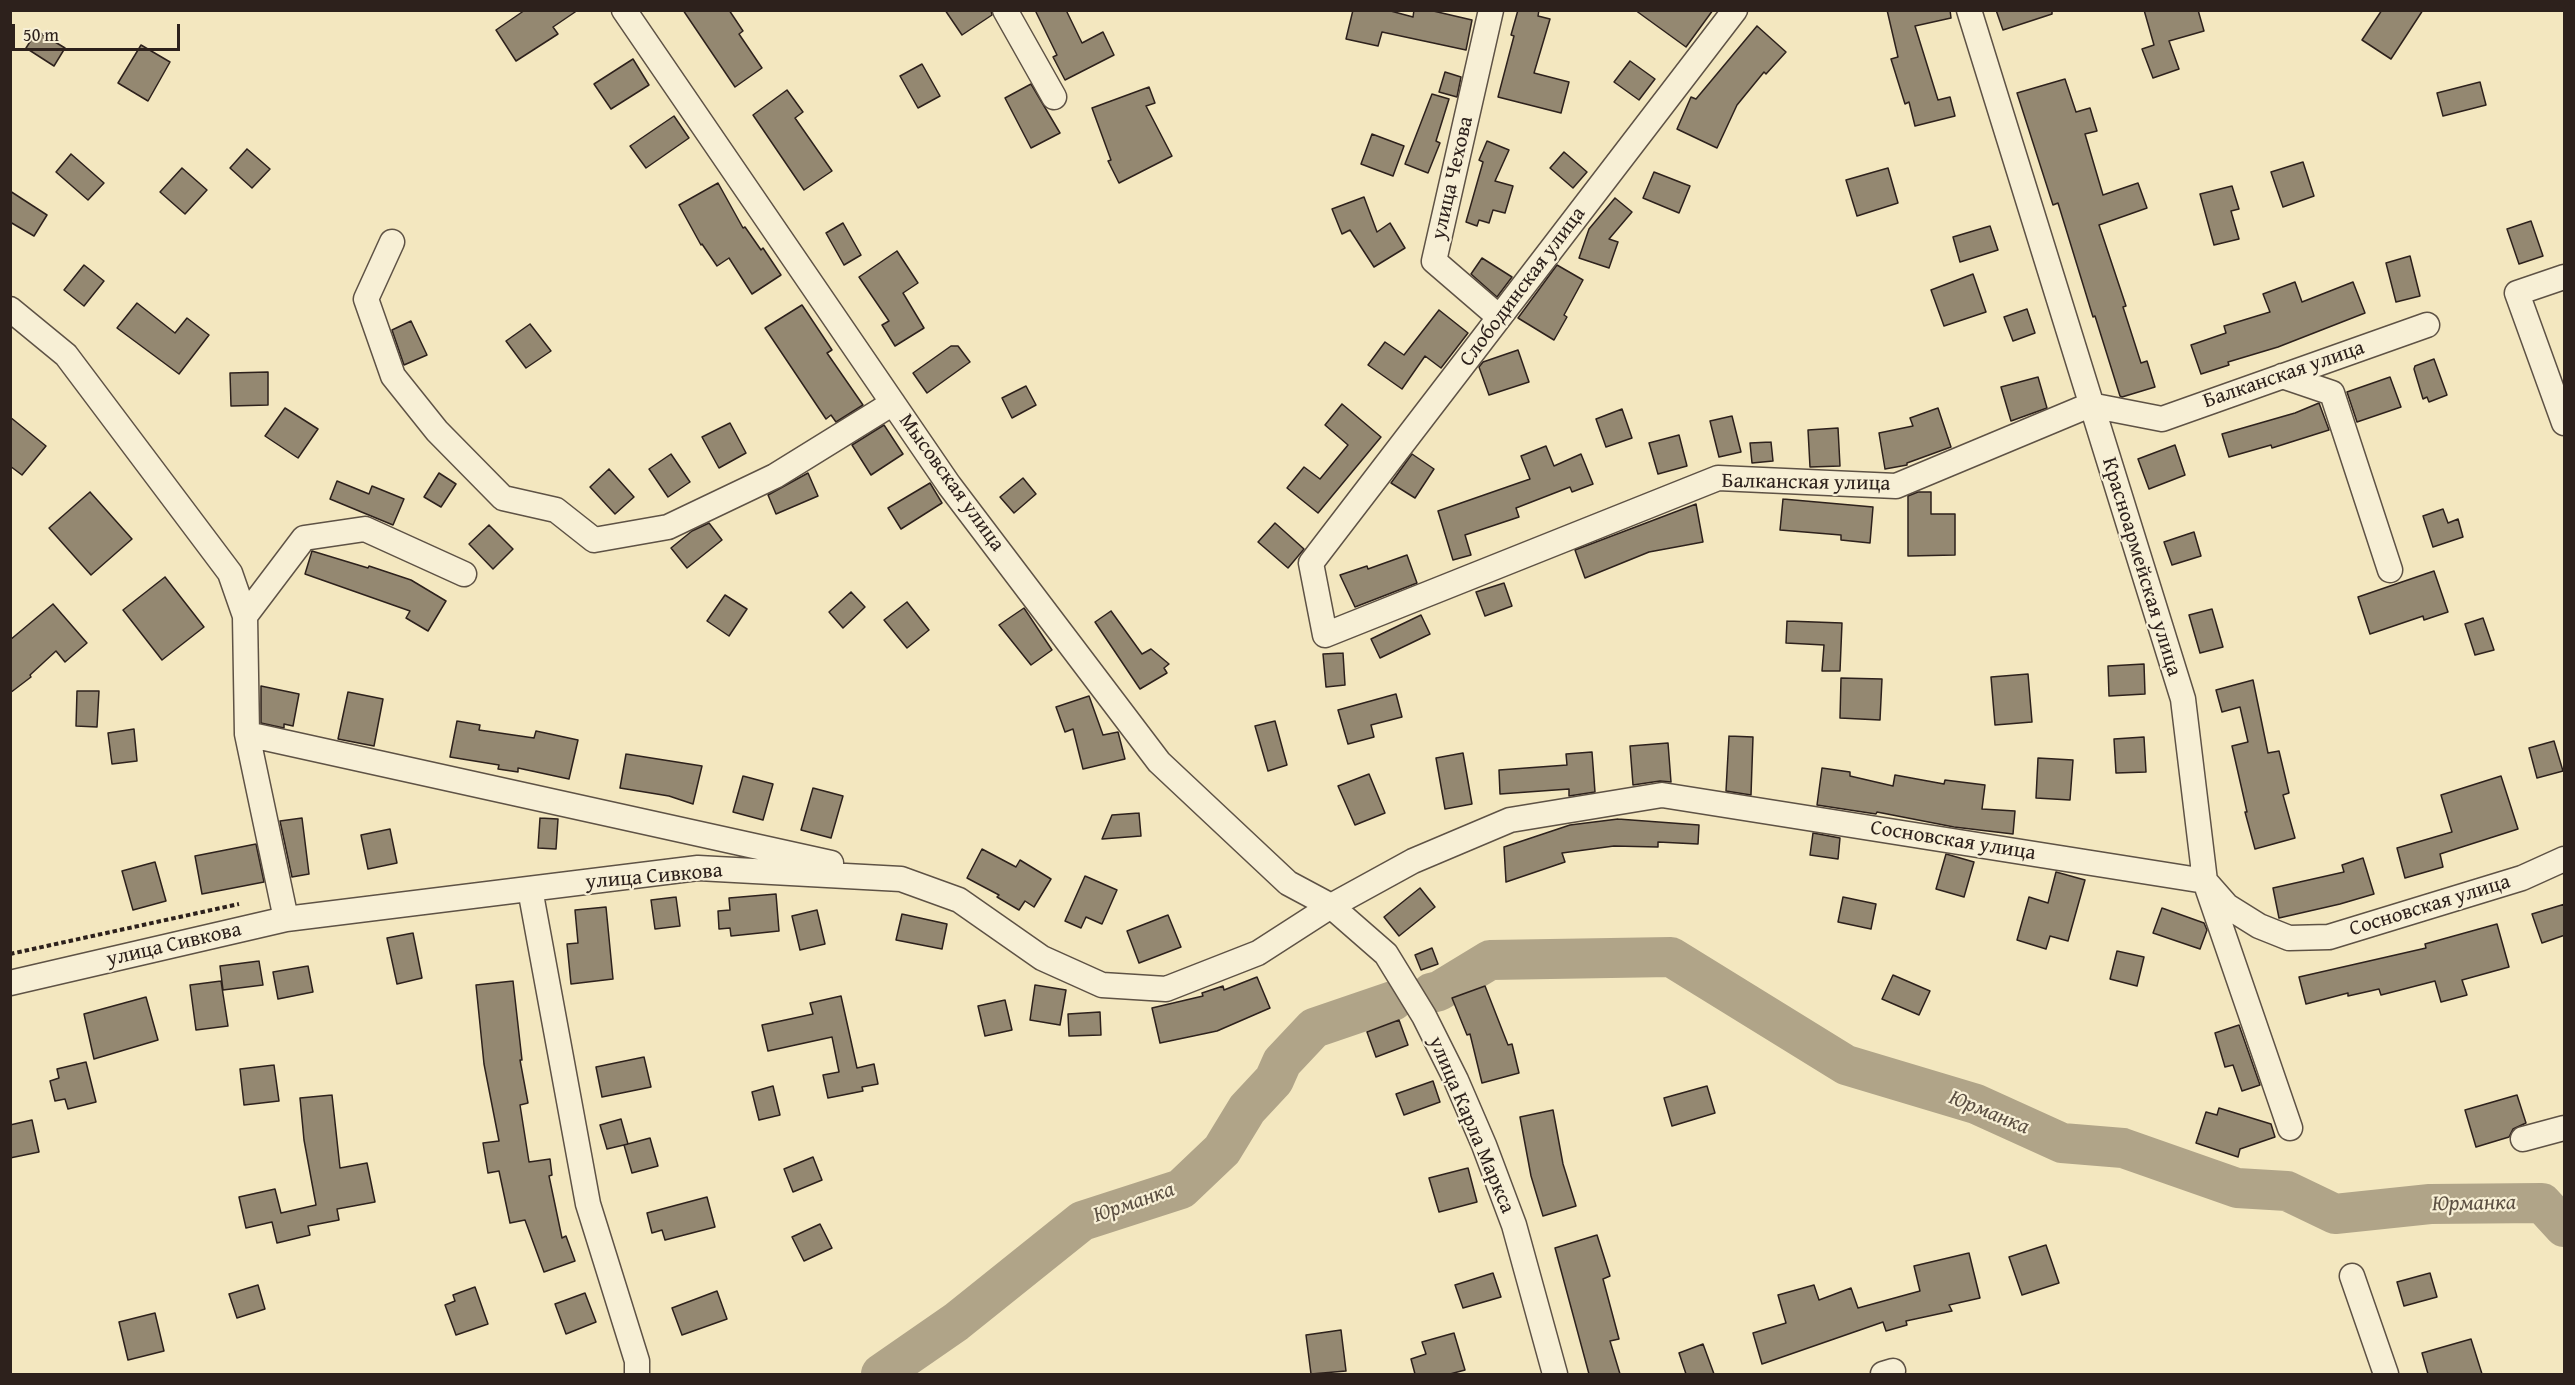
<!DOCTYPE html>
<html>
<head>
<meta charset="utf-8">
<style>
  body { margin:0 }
  #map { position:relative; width:2575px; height:1385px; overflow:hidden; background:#f3e7bf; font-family:"Gentium Book Plus",serif }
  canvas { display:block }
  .frame { position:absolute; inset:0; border:12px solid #2d211c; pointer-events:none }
  .scale { position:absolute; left:12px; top:24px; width:168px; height:27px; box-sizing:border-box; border:3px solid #2d211c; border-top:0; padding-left:8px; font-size:18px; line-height:21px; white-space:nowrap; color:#2d211c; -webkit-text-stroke:4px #f7efd5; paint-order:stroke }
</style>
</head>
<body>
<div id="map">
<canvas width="2575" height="1385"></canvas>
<div class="frame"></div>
<div class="scale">50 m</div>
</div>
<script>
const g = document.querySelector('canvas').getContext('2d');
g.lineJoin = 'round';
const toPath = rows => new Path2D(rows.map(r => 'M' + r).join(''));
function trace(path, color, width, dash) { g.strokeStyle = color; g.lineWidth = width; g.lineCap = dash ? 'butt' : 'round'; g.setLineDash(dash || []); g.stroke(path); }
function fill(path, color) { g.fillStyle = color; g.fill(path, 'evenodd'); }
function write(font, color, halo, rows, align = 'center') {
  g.font = font + ' "Gentium Book Plus",serif'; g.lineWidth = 4.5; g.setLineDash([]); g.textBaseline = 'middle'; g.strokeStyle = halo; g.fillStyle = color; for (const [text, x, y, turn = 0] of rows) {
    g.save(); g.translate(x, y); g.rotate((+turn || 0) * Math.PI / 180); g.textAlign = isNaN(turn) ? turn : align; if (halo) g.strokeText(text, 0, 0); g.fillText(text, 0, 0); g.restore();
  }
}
const river = toPath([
  [1431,993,1439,991,1490,960,1671,957,1846,1065,1976,1104,2062,1143,2123,1148,2237,1188,2287,1191,2335,1214,2430,1204,2542,1203,2564,1227],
  [881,1374,956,1322,1082,1221,1181,1189,1222,1150,1247,1109,1274,1080,1282,1062,1314,1028,1393,1001]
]);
const building = toPath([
  [525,10,578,10,553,27,558,34,516,61,496,30,525,10],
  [683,10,729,10,743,31,739,34,762,68,735,87,683,10],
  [945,10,991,10,992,15,962,35,945,10],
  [1035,10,1066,10,1082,43,1103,32,1114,55,1065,80,1053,57,1057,55,1035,10],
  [1353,10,1387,10,1413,17,1414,10,1429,10,1472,20,1466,50,1382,32,1378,46,1346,39,1353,10],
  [1518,10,1539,10,1538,16,1550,19,1534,73,1569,82,1561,113,1498,97,1514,36,1511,35,1518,10],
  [1635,10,1713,10,1686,47,1635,10],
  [1887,10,1950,10,1951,18,1915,26,1938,100,1950,97,1955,116,1915,126,1909,102,1905,104,1891,59,1898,57,1887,10],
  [1996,10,2052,10,2052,14,2003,30,1996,10],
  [2144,10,2198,10,2204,31,2169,41,2179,69,2153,78,2142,49,2154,45,2144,10],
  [2382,10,2423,10,2391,59,2362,40,2382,10],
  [1757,26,1786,52,1766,74,1764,72,1737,105,1717,148,1677,129,1691,97,1696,99,1757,26],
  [37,31,65,48,54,66,26,48,37,31],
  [141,45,170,62,148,101,118,83,141,45],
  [633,59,649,85,611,109,594,84,633,59],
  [1630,61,1655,79,1639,100,1614,82,1630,61],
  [922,64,940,96,918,108,900,76,922,64],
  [1445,72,1461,77,1457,97,1439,92,1445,72],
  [2065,79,2076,112,2090,108,2097,131,2085,134,2103,195,2138,183,2147,208,2099,225,2126,306,2123,307,2141,363,2147,361,2155,387,2122,397,2120,396,2095,316,2093,317,2058,203,2053,205,2017,93,2065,79],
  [2480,82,2486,105,2443,116,2437,93,2480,82],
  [1031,84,1060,133,1031,148,1005,98,1031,84],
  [1149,87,1155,103,1146,106,1172,156,1119,183,1108,161,1111,160,1092,108,1149,87],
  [787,90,803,112,795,118,832,171,804,190,753,115,787,90],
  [1432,94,1449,99,1436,141,1440,143,1428,173,1405,164,1432,94],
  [674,116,689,138,646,168,630,146,674,116],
  [1372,134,1404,146,1393,176,1361,164,1372,134],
  [1487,141,1509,150,1495,181,1513,186,1505,213,1493,210,1489,223,1479,220,1477,226,1466,222,1483,162,1479,160,1487,141],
  [247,149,270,169,252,188,230,168,247,149],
  [1564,152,1587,172,1573,188,1550,168,1564,152],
  [71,154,104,183,88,200,56,172,71,154],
  [2303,162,2314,196,2283,207,2271,172,2303,162],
  [182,168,207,190,185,214,160,192,182,168],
  [1888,168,1898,203,1857,216,1846,180,1888,168],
  [1654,172,1690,186,1679,213,1643,198,1654,172],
  [718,183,743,228,745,227,761,250,763,248,781,275,752,294,729,258,717,266,702,244,701,245,679,205,718,183],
  [2232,186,2239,209,2231,211,2239,239,2214,245,2200,194,2232,186],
  [10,191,47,215,34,236,10,222,10,191],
  [1364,197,1377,232,1390,223,1405,248,1374,267,1350,230,1342,234,1332,209,1364,197],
  [1615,198,1632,212,1609,239,1618,242,1609,268,1579,258,1589,229,1615,198],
  [2531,221,2543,256,2519,264,2507,229,2531,221],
  [843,223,861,255,844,265,826,233,843,223],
  [1990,226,1998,250,1960,262,1953,237,1990,226],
  [897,251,918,283,903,293,924,328,895,346,882,325,889,321,859,277,897,251],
  [2410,256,2420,296,2396,302,2386,263,2410,256],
  [1482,258,1512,277,1497,297,1471,274,1482,258],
  [84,265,104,281,84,306,64,290,84,265],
  [1557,265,1583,280,1564,315,1567,317,1554,340,1518,318,1557,265],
  [1973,274,1986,312,1944,326,1931,290,1973,274],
  [2295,282,2302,302,2353,282,2365,313,2278,347,2228,362,2229,365,2201,374,2191,345,2226,333,2224,326,2270,312,2263,294,2295,282],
  [137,303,175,333,187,318,209,335,179,374,117,328,137,303],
  [802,305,832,350,827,353,863,405,836,422,831,415,826,419,765,328,802,305],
  [2027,309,2035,333,2013,341,2004,317,2027,309],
  [1439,310,1468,333,1441,368,1425,356,1402,389,1368,365,1385,342,1404,355,1439,310],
  [411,321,427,355,404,365,392,330,411,321],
  [530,324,551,351,526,368,506,341,530,324],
  [951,346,958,346,970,362,927,393,913,373,951,346],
  [1518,350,1529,382,1489,395,1479,367,1483,362,1518,350],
  [2434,359,2447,395,2429,402,2427,397,2423,399,2414,369,2415,366,2434,359],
  [268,372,268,405,231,406,230,373,268,372],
  [2038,377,2047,408,2011,421,2001,387,2038,377],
  [2390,377,2401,407,2357,422,2347,392,2390,377],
  [1026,386,1036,405,1012,418,1002,398,1026,386],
  [2319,403,2329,430,2272,448,2271,445,2229,457,2222,434,2295,413,2319,403],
  [1342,404,1381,437,1318,513,1287,488,1304,467,1320,479,1348,445,1325,425,1342,404],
  [285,408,318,429,298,458,265,436,285,408],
  [1938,408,1951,447,1907,463,1907,465,1885,469,1879,433,1913,426,1910,418,1938,408],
  [1622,409,1632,438,1606,447,1596,419,1622,409],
  [1732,416,1741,452,1719,457,1710,421,1732,416],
  [10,417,46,446,22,475,10,466,10,417],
  [730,423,746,453,719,468,702,437,730,423],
  [884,425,903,454,871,475,852,445,884,425],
  [1838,428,1840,466,1810,467,1808,430,1838,428],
  [1679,435,1687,466,1658,474,1649,443,1679,435],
  [1771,442,1773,461,1752,463,1750,443,1771,442],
  [2175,445,2185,475,2149,489,2138,459,2175,445],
  [1546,446,1554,466,1581,454,1593,484,1572,492,1570,487,1516,508,1519,517,1465,535,1471,555,1453,560,1438,511,1530,479,1521,456,1546,446],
  [671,454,690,482,668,497,649,469,671,454],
  [1412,454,1434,469,1415,498,1391,483,1412,454],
  [609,469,634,497,615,514,590,487,609,469],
  [439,473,456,484,441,507,424,497,439,473],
  [808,473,818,496,776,514,768,495,808,473],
  [1023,478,1036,494,1014,513,1000,497,1023,478],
  [337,481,369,494,372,486,404,499,393,525,330,499,337,481],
  [930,483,942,503,901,529,888,508,930,483],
  [90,492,132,539,91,575,49,528,90,492],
  [1918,492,1931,492,1931,514,1955,514,1955,555,1908,556,1908,496,1918,492],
  [1783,499,1873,507,1870,543,1841,540,1841,535,1780,530,1783,499],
  [1696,504,1703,542,1649,552,1585,578,1575,550,1696,504],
  [2443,509,2448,523,2458,519,2463,537,2433,547,2423,516,2443,509],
  [709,523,722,540,687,568,671,548,692,531,709,523],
  [1275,523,1304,549,1288,568,1258,542,1275,523],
  [489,525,513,549,493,569,469,544,489,525],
  [2194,532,2201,556,2172,565,2164,542,2194,532],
  [312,551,368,568,369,566,411,580,446,601,428,631,406,618,410,611,305,574,312,551],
  [1407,555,1417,583,1355,607,1340,575,1367,566,1368,569,1407,555],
  [2434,571,2448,612,2424,620,2423,616,2370,634,2358,597,2434,571],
  [165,577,204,627,162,660,123,610,165,577],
  [1504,583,1512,606,1485,616,1476,592,1504,583],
  [851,592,865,607,843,628,829,612,851,592],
  [725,595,747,609,729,636,707,621,725,595],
  [907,602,929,630,907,648,884,620,907,602],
  [53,604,87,643,65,662,56,651,30,675,31,677,10,693,10,640,53,604],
  [1024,608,1052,650,1031,665,999,625,1024,608],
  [2212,609,2223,647,2200,653,2189,615,2212,609],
  [1111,611,1142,654,1151,649,1169,664,1164,668,1167,673,1140,689,1095,622,1111,611],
  [1421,615,1430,634,1380,658,1371,639,1421,615],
  [2483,618,2494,650,2475,655,2465,624,2483,618],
  [1787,621,1842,623,1840,671,1822,671,1824,645,1786,643,1787,621],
  [1343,653,1345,685,1326,687,1323,654,1343,653],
  [2144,664,2145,694,2109,696,2108,666,2144,664],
  [2028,674,2032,722,1995,725,1991,677,2028,674],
  [1841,678,1882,679,1880,720,1840,718,1841,678],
  [2253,680,2268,753,2279,751,2289,793,2283,795,2295,838,2255,849,2245,812,2247,812,2232,746,2248,742,2240,707,2222,712,2216,690,2253,680],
  [261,686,299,694,293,726,284,724,284,728,261,723,261,686],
  [77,691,99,691,97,727,76,726,77,691],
  [348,692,383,699,374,746,338,739,348,692],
  [1396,694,1402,717,1371,725,1374,737,1348,744,1338,710,1396,694],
  [1089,696,1103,735,1118,732,1125,759,1083,769,1073,729,1065,732,1056,707,1089,696],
  [457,721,480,725,479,730,534,738,536,731,578,740,569,779,518,768,518,772,498,769,499,765,450,757,457,721],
  [1275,721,1287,765,1268,771,1255,726,1275,721],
  [134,729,137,761,112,764,108,733,134,729],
  [1729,736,1753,737,1751,795,1726,791,1729,736],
  [2144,737,2146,772,2116,773,2114,739,2144,737],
  [2554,741,2563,771,2537,778,2529,748,2554,741],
  [1668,743,1671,782,1660,781,1633,785,1630,746,1668,743],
  [1592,752,1595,792,1569,796,1569,789,1500,794,1499,770,1567,765,1566,754,1592,752],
  [1463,753,1472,804,1445,809,1436,758,1463,753],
  [626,754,702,766,693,804,669,796,620,788,626,754],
  [2038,758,2073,760,2070,800,2036,798,2038,758],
  [1822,768,1850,772,1850,776,1893,786,1895,775,1944,784,1945,780,1985,785,1982,809,2015,811,2013,834,1954,827,1877,812,1876,814,1817,805,1822,768],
  [1369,774,1385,813,1355,825,1338,786,1369,774],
  [743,776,773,784,763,820,733,812,743,776],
  [2501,776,2518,829,2440,854,2443,867,2405,878,2397,848,2452,832,2441,795,2501,776],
  [813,788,843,796,831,838,801,830,813,788],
  [1139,813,1141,836,1102,839,1112,815,1139,813],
  [302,818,309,874,292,877,280,821,302,818],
  [540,818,558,819,556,849,538,848,540,818],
  [1618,819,1699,825,1698,844,1658,842,1658,847,1614,846,1562,853,1565,862,1506,882,1504,847,1570,825,1618,819],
  [390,829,397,863,368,869,361,835,390,829],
  [1813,833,1840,838,1838,859,1810,855,1813,833],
  [256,844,264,882,202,894,195,856,256,844],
  [982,849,1016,867,1020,860,1051,879,1034,907,1025,901,1019,910,997,897,999,895,967,878,982,849],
  [1946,854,1974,862,1964,897,1936,889,1946,854],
  [2363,858,2374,894,2340,904,2279,918,2273,888,2344,872,2342,865,2363,858],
  [155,862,166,901,133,910,122,871,155,862],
  [2056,872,2085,880,2068,941,2050,936,2046,949,2017,940,2029,897,2048,903,2056,872],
  [1085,876,1117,890,1102,924,1086,917,1081,928,1065,921,1085,876],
  [1420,888,1435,907,1399,936,1384,917,1420,888],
  [776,894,779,931,731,936,730,928,719,929,718,911,730,910,729,898,776,894],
  [676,897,680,926,655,929,651,900,676,897],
  [1843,897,1876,904,1871,929,1838,922,1843,897],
  [2565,904,2565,935,2542,943,2532,914,2565,904],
  [606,907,613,979,571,984,567,944,578,943,575,910,606,907],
  [2162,908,2204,923,2207,930,2200,949,2153,933,2162,908],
  [817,910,825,944,800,950,792,916,817,910],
  [902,914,947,924,942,949,896,940,902,914],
  [1168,915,1181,947,1139,963,1127,931,1168,915],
  [2497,924,2509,967,2462,980,2467,995,2441,1002,2435,981,2381,995,2379,989,2348,996,2348,993,2306,1004,2299,977,2426,948,2425,944,2497,924],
  [413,933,422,978,397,984,387,938,413,933],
  [1432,948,1438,964,1421,970,1415,955,1432,948],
  [2117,951,2144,957,2137,986,2110,979,2117,951],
  [259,961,263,985,223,990,220,966,259,961],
  [308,966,313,992,278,999,273,972,308,966],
  [1893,975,1930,991,1919,1015,1882,999,1893,975],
  [1257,977,1270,1008,1217,1031,1160,1043,1152,1008,1203,996,1202,993,1223,986,1224,990,1257,977],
  [221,981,228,1026,196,1030,190,985,221,981],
  [513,981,522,1060,520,1060,528,1103,520,1105,529,1162,550,1159,552,1175,549,1176,562,1238,566,1236,575,1261,544,1272,525,1220,510,1223,499,1171,488,1173,483,1143,499,1141,484,1064,476,985,513,981],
  [1035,985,1066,990,1060,1025,1030,1020,1035,985],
  [1485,986,1508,1045,1512,1044,1519,1073,1482,1083,1470,1034,1467,1035,1452,998,1485,986],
  [841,996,857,1068,874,1064,878,1084,862,1087,863,1091,828,1098,823,1075,839,1072,832,1037,768,1051,762,1025,813,1014,810,1003,841,996],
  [146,997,158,1040,94,1059,84,1014,146,997],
  [1005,1000,1012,1030,985,1036,978,1006,1005,1000],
  [1100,1012,1101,1035,1069,1036,1068,1014,1100,1012],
  [1399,1020,1408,1045,1376,1057,1367,1032,1399,1020],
  [2239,1025,2260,1085,2242,1091,2233,1065,2225,1067,2215,1033,2239,1025],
  [644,1057,651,1087,602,1097,596,1067,644,1057],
  [86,1062,96,1102,68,1109,65,1099,55,1101,50,1081,59,1078,57,1069,86,1062],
  [274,1065,279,1101,244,1105,240,1069,274,1065],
  [1433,1081,1440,1102,1404,1115,1396,1094,1433,1081],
  [773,1086,780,1115,759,1120,752,1092,773,1086],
  [1707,1086,1715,1113,1672,1126,1664,1098,1707,1086],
  [332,1095,340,1168,367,1163,375,1202,337,1209,339,1220,308,1226,310,1235,277,1243,272,1222,246,1228,239,1197,275,1189,281,1213,316,1205,304,1140,300,1098,332,1095],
  [2517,1095,2526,1123,2513,1129,2509,1137,2476,1147,2465,1110,2517,1095],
  [2219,1108,2271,1124,2275,1137,2240,1149,2238,1157,2196,1143,2206,1112,2217,1115,2219,1108],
  [1553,1110,1563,1164,1576,1206,1543,1216,1531,1176,1520,1117,1553,1110],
  [621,1119,628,1144,607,1149,600,1125,621,1119],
  [32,1120,39,1152,10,1158,10,1125,32,1120],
  [650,1138,658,1166,632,1173,624,1145,650,1138],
  [813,1157,822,1180,793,1192,784,1169,813,1157],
  [1468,1168,1477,1202,1439,1212,1429,1178,1468,1168],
  [707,1197,715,1227,665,1240,662,1230,652,1233,647,1213,707,1197],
  [820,1224,832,1248,804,1261,792,1237,820,1224],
  [1597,1235,1610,1276,1603,1279,1619,1339,1610,1341,1620,1374,1589,1374,1555,1248,1597,1235],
  [2046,1245,2059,1283,2022,1295,2009,1257,2046,1245],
  [1969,1253,1980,1298,1949,1305,1952,1311,1906,1321,1907,1325,1886,1331,1883,1322,1762,1364,1753,1333,1786,1323,1778,1295,1814,1285,1819,1300,1851,1288,1858,1308,1920,1291,1914,1266,1969,1253],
  [1493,1273,1501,1297,1463,1308,1455,1285,1493,1273],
  [2430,1273,2437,1297,2404,1306,2397,1282,2430,1273],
  [258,1285,265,1309,237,1318,229,1294,258,1285],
  [475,1287,488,1324,456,1335,445,1305,455,1301,453,1295,475,1287],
  [717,1291,727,1319,682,1335,672,1308,717,1291],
  [585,1293,596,1322,566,1334,555,1304,585,1293],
  [155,1313,164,1351,128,1360,119,1322,155,1313],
  [1341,1330,1346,1371,1311,1374,1306,1335,1341,1330],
  [1454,1333,1465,1370,1450,1374,1415,1374,1411,1359,1426,1354,1422,1342,1454,1333],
  [2471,1339,2482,1374,2428,1374,2422,1353,2471,1339],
  [1703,1344,1714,1374,1686,1374,1679,1353,1703,1344]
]);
const path = toPath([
  [10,954,239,904]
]);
const minor = toPath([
  [624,10,949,485,1159,762,1288,883,1331,906,1386,954,1424,1016,1456,1080,1484,1145,1514,1225,1555,1374],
  [1005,10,1054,97],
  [1491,10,1434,261,1499,317],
  [1735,10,1311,563,1325,635,1718,478,1896,486,2090,405,2162,419,2427,325],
  [1969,10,2183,699,2205,881,2290,1128],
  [392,242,366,299,393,376,437,431,503,498,556,510,594,540,668,527,775,476,893,403],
  [2564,277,2517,293,2564,423],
  [10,309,66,355,230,573,245,616,247,734,286,919],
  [2282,376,2332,393,2390,570],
  [245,616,304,538,365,529,464,574],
  [247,734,831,863],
  [530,889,588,1204,637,1361,637,1374],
  [10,983,286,919,698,868,901,879,959,900,1042,958,1102,985,1166,989,1258,953,1331,906,1413,861,1510,820,1662,795,2205,881,2227,906,2259,926,2289,938,2329,937,2522,878,2564,859],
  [2523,1139,2564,1128],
  [2352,1276,2386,1374],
  [1883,1374,1893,1371]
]);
const streetNames = [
  ["улица Чехова",1453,178,-77],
  ["Слободинская улица",1523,287,-53],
  ["Балканская улица",2284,375,-19],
  ["Мысовская улица",951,483,54],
  ["Балканская улица",1806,483,1],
  ["Красноармейская улица",2141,567,73],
  ["Сосновская улица",1953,841,9],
  ["улица Сивкова",654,877,-5],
  ["Сосновская улица",2430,906,-17],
  ["улица Сивкова",174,945,-13],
  ["улица Карла Маркса",1471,1125,67]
];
const waterNames = [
  ["Юрманка",1989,1113,22],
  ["Юрманка",1134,1203,-19],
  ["Юрманка",2474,1204,-1]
];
trace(river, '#b0a488', 40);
fill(building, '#948871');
trace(building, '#2d211c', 1.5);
trace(minor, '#5e5245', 27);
trace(path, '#2d211c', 4, [4.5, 3]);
trace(minor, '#f7efd5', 24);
write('21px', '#2d211c', '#f7efd5', streetNames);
write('italic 22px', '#5b4f42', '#f7efd5', waterNames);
</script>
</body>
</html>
